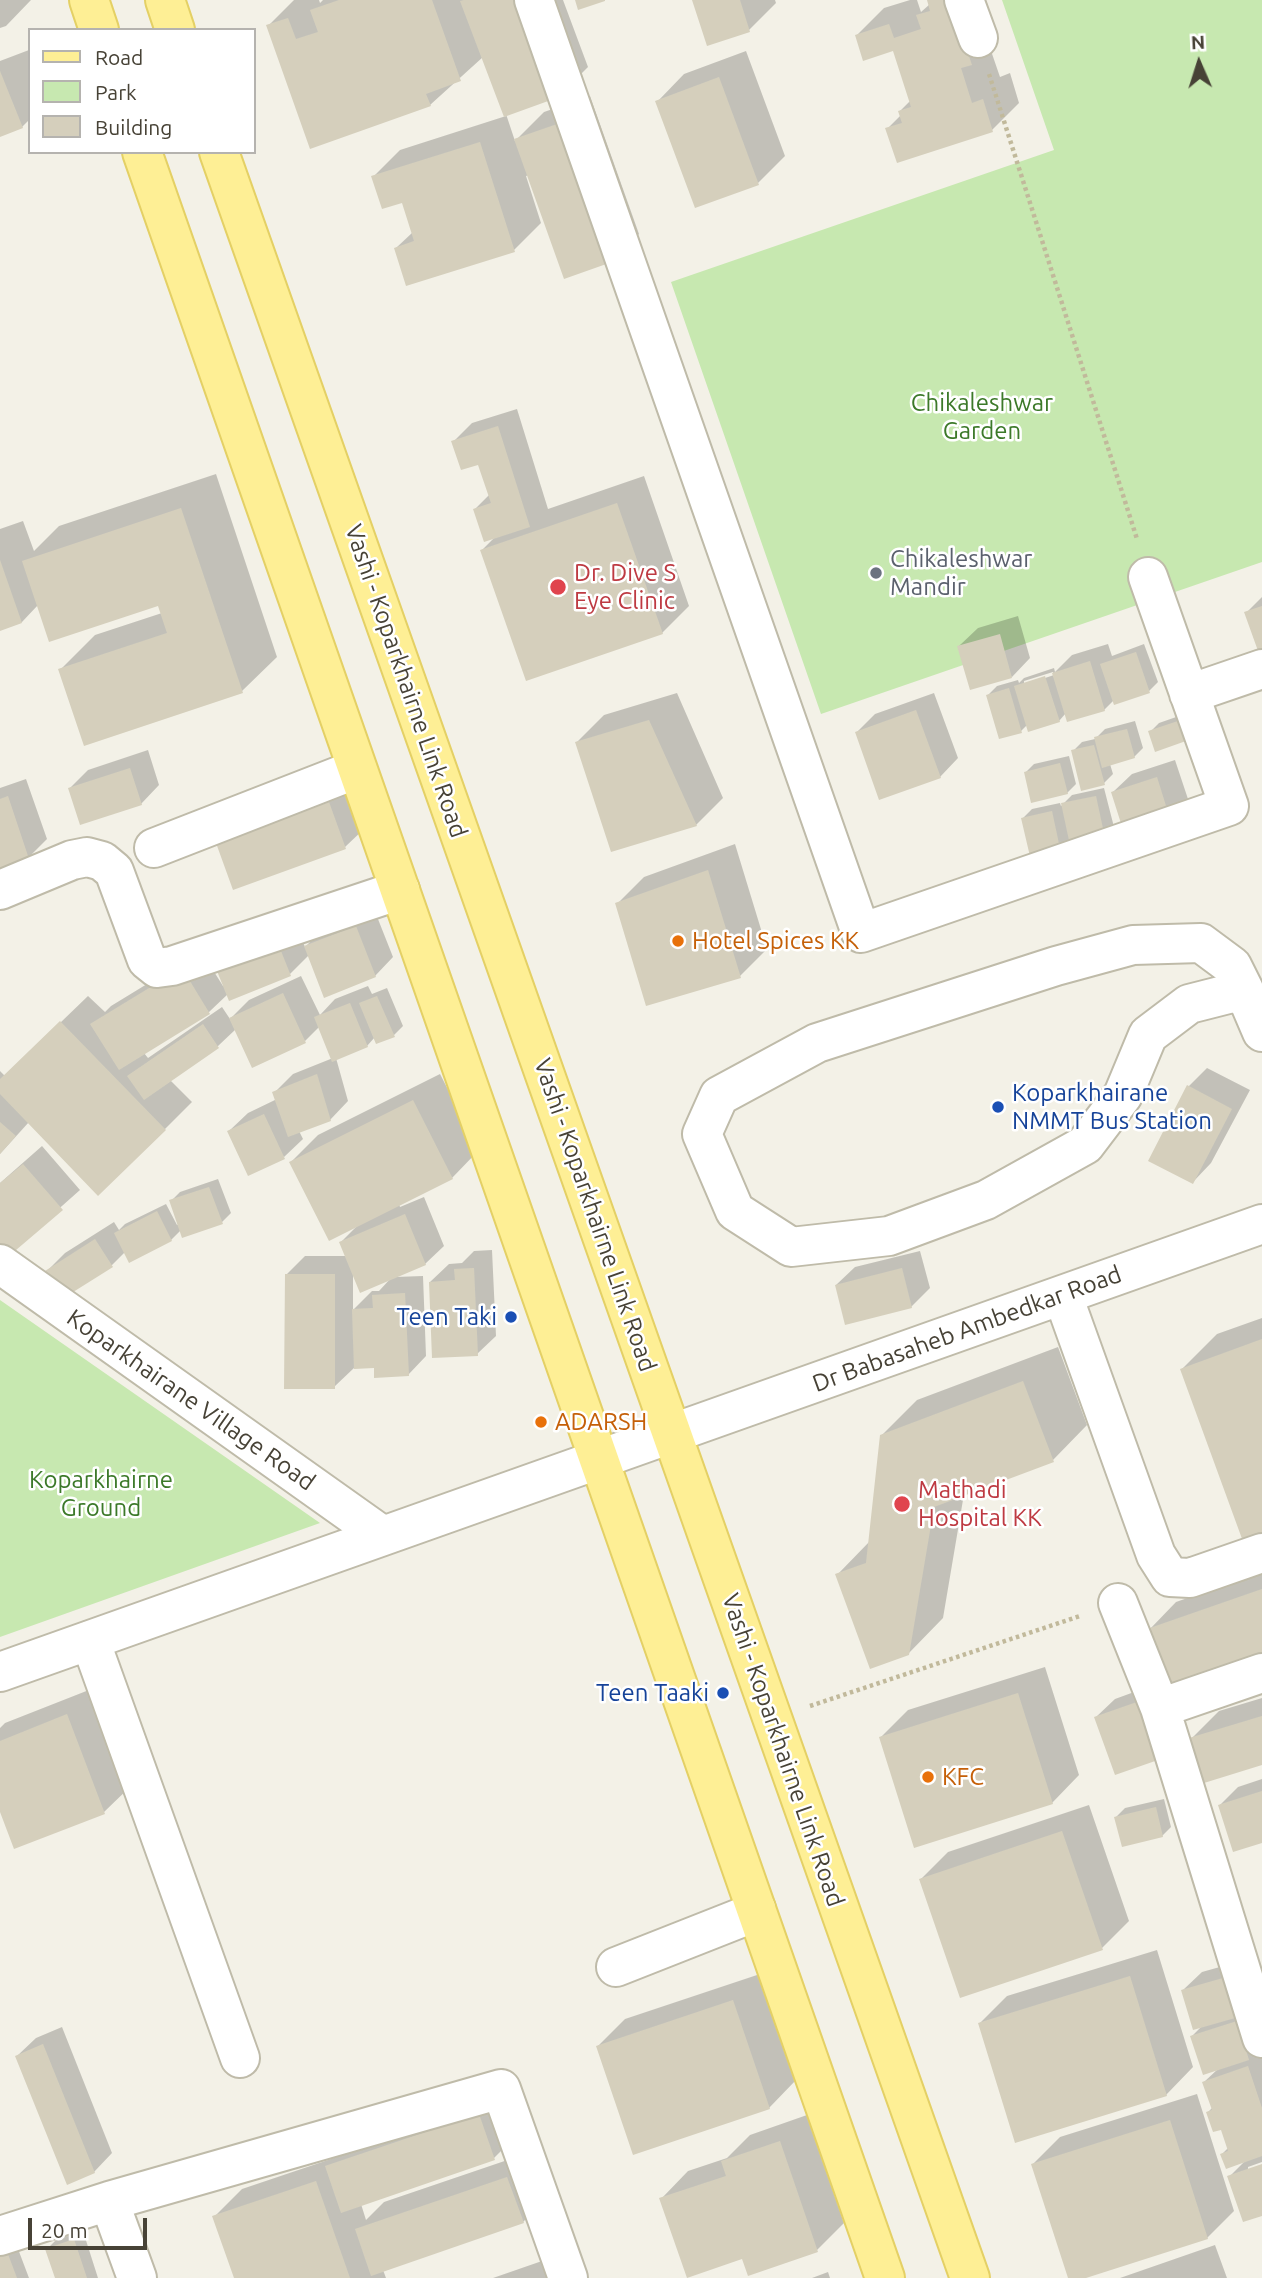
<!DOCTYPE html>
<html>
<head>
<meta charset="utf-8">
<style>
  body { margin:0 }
  #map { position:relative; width:1262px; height:2278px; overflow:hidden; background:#f3f1e7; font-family:Ubuntu,sans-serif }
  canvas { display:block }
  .legend { position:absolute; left:28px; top:28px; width:228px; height:126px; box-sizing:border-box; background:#fff; border:2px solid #b5b3af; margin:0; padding:9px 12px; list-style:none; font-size:21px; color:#474236 }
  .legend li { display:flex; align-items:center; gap:14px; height:35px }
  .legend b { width:35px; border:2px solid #b5b3af }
  .north { position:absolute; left:1164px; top:28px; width:70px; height:70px; -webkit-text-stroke:5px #fff; paint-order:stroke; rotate:357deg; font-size:19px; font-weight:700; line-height:28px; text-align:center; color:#474236 }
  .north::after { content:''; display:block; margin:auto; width:24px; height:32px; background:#474236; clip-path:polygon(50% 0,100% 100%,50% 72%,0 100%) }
  .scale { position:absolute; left:28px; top:2218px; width:119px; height:32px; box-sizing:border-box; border:4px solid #474236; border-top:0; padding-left:9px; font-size:21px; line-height:24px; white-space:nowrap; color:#474236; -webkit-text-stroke:5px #fff; paint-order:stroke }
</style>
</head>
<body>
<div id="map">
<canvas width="1262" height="2278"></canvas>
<ul class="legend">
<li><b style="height:9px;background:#feef95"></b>Road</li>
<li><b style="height:19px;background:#c7e8b0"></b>Park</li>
<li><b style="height:19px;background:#d5cfbc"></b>Building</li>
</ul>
<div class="north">N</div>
<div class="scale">20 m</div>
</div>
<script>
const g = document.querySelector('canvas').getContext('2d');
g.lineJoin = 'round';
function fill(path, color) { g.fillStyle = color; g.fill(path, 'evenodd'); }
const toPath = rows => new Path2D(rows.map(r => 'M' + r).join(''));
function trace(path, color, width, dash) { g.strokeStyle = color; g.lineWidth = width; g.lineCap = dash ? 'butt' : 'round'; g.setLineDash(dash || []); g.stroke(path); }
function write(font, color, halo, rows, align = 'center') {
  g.font = font + ' Ubuntu,sans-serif'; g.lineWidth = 5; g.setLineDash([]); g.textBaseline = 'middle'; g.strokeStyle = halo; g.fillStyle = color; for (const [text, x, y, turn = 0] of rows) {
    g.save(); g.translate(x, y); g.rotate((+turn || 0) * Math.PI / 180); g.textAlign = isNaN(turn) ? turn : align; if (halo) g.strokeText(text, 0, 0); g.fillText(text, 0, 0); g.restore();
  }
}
const green = toPath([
  [1002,0,1262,0,1262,562,821,714,671,282,1054,150],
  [0,1300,320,1523,0,1637]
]);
const shadow = toPath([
  [0,0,31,0,6,26,0,28],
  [294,0,319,0,320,3,323,0,563,0,588,67,561,94,506,114,515,141,544,112,590,96,639,234,611,261,529,175,526,176,541,223,514,250,396,248,413,232,403,201,373,177,400,150,506,116,483,57,430,105,268,26],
  [694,0,775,0,776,3,749,30],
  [910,0,917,0,921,12,930,4,929,0,986,0,998,36,989,45,1000,77,1010,73,1019,103,992,130,887,129,901,115,900,111,911,100,894,49,857,35,884,8],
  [29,50,30,119,22,127,0,135,0,61],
  [746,51,785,156,758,183,657,102,684,74],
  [517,409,548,509,644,476,689,606,662,633,482,550,495,537,475,509,490,494,480,462,453,442,472,423],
  [216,474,277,657,242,691,60,670,95,635,162,613,159,604,38,605,22,622,0,629,0,529,23,521,34,551,59,526],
  [1262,597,1262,658,1246,613],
  [1018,616,1030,658,1012,677,959,646,978,628],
  [1108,644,1112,656,1144,644,1158,682,1149,691,1114,700,1104,710,1066,713,1059,721,1027,725,1021,731,988,695,997,686,1018,680,1019,683,1024,678,1054,668,1055,672,1072,655],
  [1053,672,1054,675,1024,685,1024,681],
  [677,693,723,798,696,825,577,742,604,715],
  [934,693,958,758,940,777,857,732,875,714],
  [1202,708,1208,725,1150,732,1159,723],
  [1135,721,1143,748,1134,757,1110,764,1113,774,1104,783,1073,751,1082,742,1095,739,1105,729],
  [148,750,159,785,141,804,70,788,88,770],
  [1069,756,1076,784,1067,793,1026,772,1034,764],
  [1175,760,1189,802,1170,820,1113,792,1132,774],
  [26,779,47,839,28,858,0,867,0,788],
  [347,785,364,829,345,847,218,843],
  [1104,788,1114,827,1061,857,1023,818,1032,809,1060,803,1061,806,1072,795],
  [735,844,767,949,740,976,617,904,644,877],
  [374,909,393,957,375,976,309,955,290,974,228,994,209,1012,144,1053,148,1058,222,1007,230,1019,249,1000,301,976,320,1015,335,999,368,986,372,994,387,988,403,1026,394,1035,377,1042,375,1037,367,1046,336,1058,348,1101,330,1120,299,1131,303,1139,284,1157,229,1131,248,1113,277,1099,274,1093,293,1074,333,1058,320,1026,305,1041,236,1029,218,1046,170,1080,192,1102,165,1129,29,1122,0,1154,0,1071,5,1076,88,996,105,1012,111,1006,201,951,223,986,295,923,305,947,324,928],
  [1207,1068,1250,1090,1211,1163,1193,1182,1188,1087],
  [440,1074,479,1150,452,1178,399,1204,400,1207,424,1197,444,1246,425,1264,395,1277,423,1276,426,1356,408,1375,376,1367,354,1368,334,1387,287,1274,305,1256,346,1256,341,1242,357,1226,291,1162,318,1135],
  [353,1272,391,1278,379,1291,372,1291,353,1310],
  [42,1146,80,1190,9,1253,0,1243,0,1183],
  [218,1179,231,1213,222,1222,181,1230,171,1240,125,1252,112,1265,47,1271,65,1253,114,1222,119,1230,125,1224,166,1204,177,1225,179,1224,171,1201,180,1192],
  [492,1250,496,1336,477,1354,430,1282,449,1264,462,1263,474,1251],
  [920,1251,930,1288,911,1307,836,1285,855,1267],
  [1262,1318,1262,1539,1182,1369,1217,1334],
  [1058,1347,1087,1425,1053,1460,964,1494,943,1618,908,1654,837,1575,870,1541,881,1436,917,1400],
  [1262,1572,1262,1652,1149,1630,1176,1602],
  [1045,1667,1079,1775,1052,1803,881,1737,908,1710],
  [1156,1684,1176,1740,1096,1717,1115,1699],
  [94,1688,132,1785,104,1812,15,1847,0,1807,0,1728,5,1723],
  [1262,1698,1262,1763,1191,1739,1219,1711],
  [1262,1779,1262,1841,1220,1805,1238,1787],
  [1164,1799,1171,1827,1162,1836,1116,1817,1125,1808],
  [1089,1805,1129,1921,1102,1948,921,1879,948,1852],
  [1157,1950,1193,2067,1166,2095,980,2023,1007,1996],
  [1241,1961,1262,2050,1262,2162,1248,2167,1248,2170,1262,2165,1262,2214,1229,2177,1245,2161,1222,2154,1229,2147,1222,2128,1208,2112,1213,2107,1204,2082,1219,2068,1192,2036,1203,2025,1183,1990,1202,1972],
  [760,1974,796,2080,769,2108,598,2046,625,2019],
  [62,2027,112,2153,94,2172,17,2056,36,2038],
  [506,2088,521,2131,494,2158,361,2204,366,2220,384,2202,534,2151,550,2195,523,2222,383,2270,386,2278,236,2278,214,2217,242,2189,337,2157,354,2140],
  [1197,2094,1234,2211,1207,2238,1081,2278,1070,2278,1033,2164,1060,2137],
  [807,2115,844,2223,817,2250,743,2257,661,2199,688,2171,727,2158,750,2135],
  [83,2231,98,2278,57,2278,47,2249,56,2240],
  [12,2233,29,2278,0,2278],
  [1215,2245,1227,2278,1120,2278],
  [565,2253,574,2278,493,2278],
  [828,2272,830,2278,812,2278]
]);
const building = toPath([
  [339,0,432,0,461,81,426,94,431,106,310,149,266,25,288,18,296,39,318,32,310,10],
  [464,0,525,0,562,96,504,117,460,1],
  [575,0,605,0,605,1,578,10],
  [692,0,740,0,750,32,707,46],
  [927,0,950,0,972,65,961,68,972,103,983,99,993,132,897,163,885,128,902,123,898,111,911,107,893,51,863,61,855,35,889,24,894,38,921,29,916,15,930,11],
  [0,71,23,128,0,137],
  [719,77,759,185,695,208,655,101],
  [563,122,612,262,564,279,514,139],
  [480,142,515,252,406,286,394,248,414,241,402,203,382,209,371,176],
  [498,426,530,527,484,542,473,509,491,503,478,465,461,470,451,441],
  [617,503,663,634,526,681,480,550],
  [181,508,243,693,84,746,58,669,167,633,158,606,49,642,22,561],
  [0,560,22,623,0,631],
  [1262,606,1262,662,1244,612],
  [1000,634,1012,678,970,690,957,646],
  [1136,652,1150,693,1114,705,1100,664],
  [1090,661,1105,711,1067,722,1052,673],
  [1045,676,1060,722,1028,732,1014,686],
  [1009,688,1022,733,999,739,986,695],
  [916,710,941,778,879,800,855,732],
  [1193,716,1200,736,1155,752,1148,731],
  [649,720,697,826,611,852,575,742],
  [1127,729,1135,758,1102,768,1094,737],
  [1094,745,1105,785,1081,791,1071,750],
  [1060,763,1068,794,1031,803,1024,772],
  [130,768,142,805,80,825,68,788],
  [1157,777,1171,822,1125,836,1111,792],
  [8,796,29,859,0,869,0,799],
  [1096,796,1105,838,1070,845,1061,803],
  [329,802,346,849,233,890,216,843],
  [1052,811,1062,858,1032,865,1021,818],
  [708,870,741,978,646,1006,615,903],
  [356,926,376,977,324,998,304,946],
  [277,941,291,976,229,1001,215,966],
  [182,968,210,1014,119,1070,90,1024],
  [283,993,306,1043,252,1068,229,1018],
  [377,996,395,1037,376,1044,359,1003],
  [350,1003,368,1047,332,1062,314,1017],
  [60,1021,166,1130,98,1196,0,1094,0,1079],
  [203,1024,219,1048,144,1100,127,1076],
  [317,1074,331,1121,288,1137,272,1092],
  [1187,1085,1232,1109,1193,1184,1148,1161],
  [413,1100,453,1179,329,1241,289,1162],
  [264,1114,285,1159,248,1176,227,1131],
  [0,1122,16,1136,0,1154],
  [23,1164,63,1210,9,1256,0,1246,0,1183],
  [209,1187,223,1224,182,1238,169,1200],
  [157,1211,172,1241,129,1263,114,1233],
  [405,1214,426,1265,360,1293,339,1242],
  [95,1239,113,1267,62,1299,45,1271],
  [474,1268,478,1356,432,1358,429,1282,455,1280,454,1269],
  [902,1268,912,1308,845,1325,835,1285],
  [285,1274,335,1274,335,1389,284,1389],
  [405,1293,409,1376,374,1378,374,1368,354,1369,352,1309,373,1308,372,1295],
  [1262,1339,1262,1541,1245,1547,1180,1369],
  [1023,1381,1054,1462,934,1507,909,1655,870,1669,835,1574,866,1563,880,1435],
  [1262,1589,1262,1654,1168,1688,1147,1629],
  [1018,1693,1053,1804,914,1848,879,1737],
  [1137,1702,1158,1760,1115,1775,1094,1717],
  [67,1714,105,1814,14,1849,0,1812,0,1741],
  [1262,1716,1262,1765,1204,1783,1189,1738],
  [1262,1791,1262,1843,1233,1852,1218,1805],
  [1156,1807,1163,1837,1122,1847,1114,1817],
  [1062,1831,1103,1950,960,1998,919,1879],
  [1130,1976,1167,2096,1015,2143,978,2023],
  [1223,1978,1235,2018,1193,2030,1181,1990],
  [733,2000,770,2109,633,2155,596,2046],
  [1237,2021,1249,2060,1203,2075,1190,2036],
  [43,2044,95,2173,67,2185,15,2056],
  [1248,2066,1262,2108,1262,2156,1226,2169,1220,2154,1228,2151,1221,2130,1213,2132,1206,2112,1212,2110,1202,2082],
  [479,2114,495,2160,341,2213,325,2166],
  [1170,2120,1208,2239,1086,2278,1068,2278,1031,2164],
  [780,2141,818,2252,748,2276,742,2259,687,2278,659,2198,726,2176,721,2161],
  [1262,2164,1262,2216,1243,2222,1227,2176],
  [507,2177,524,2223,371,2276,355,2229],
  [316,2181,350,2278,234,2278,212,2216],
  [74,2239,87,2278,55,2278,45,2249],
  [3,2241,17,2278,0,2278,0,2242]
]);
const path = toPath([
  [989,74,1137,539],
  [810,1706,1080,1616]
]);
const minor = toPath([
  [534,0,861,933,1229,806,1148,577],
  [964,0,978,38],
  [1189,694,1262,669],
  [154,848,357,769],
  [0,890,72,860,87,857,102,861,114,871,147,960,157,968,172,966,400,890],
  [1244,990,1189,1004,1148,1035,1123,1095,1085,1145,986,1200,889,1236,791,1247,735,1211,702,1134,719,1096,817,1043,1056,966,1133,945,1201,943,1232,966,1244,990,1262,1032],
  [0,1264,383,1536],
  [1063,1296,1156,1555,1170,1577,1190,1578,1262,1553],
  [1118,1603,1160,1708,1262,2038],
  [90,1640,240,2058],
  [0,1672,1262,1224],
  [1160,1708,1262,1673],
  [616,1967,753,1913,756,1909],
  [109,2201,137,2278],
  [0,2236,109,2201,501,2089,568,2278]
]);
const major = toPath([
  [89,0,99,30],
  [165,0,175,30],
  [142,152,885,2278],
  [219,152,970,2278]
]);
const markers = [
  [876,573,7,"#6b7280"],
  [558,587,9,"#e0444e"],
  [678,941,7,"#e8710a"],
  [998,1107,7,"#1a4fb4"],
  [511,1317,7,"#1a4fb4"],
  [541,1422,7,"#e8710a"],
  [902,1504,9,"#e0444e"],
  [723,1693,7,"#1a4fb4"],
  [928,1777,7,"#e8710a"]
];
const parkNames = [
  ["Chikaleshwar",982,403],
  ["Garden",982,431],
  ["Koparkhairne",101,1480],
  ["Ground",101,1508]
];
const worshipNames = [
  ["Chikaleshwar",890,559],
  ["Mandir",890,587]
];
const healthNames = [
  ["Dr. Dive S",574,573],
  ["Eye Clinic",574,601],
  ["Mathadi",918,1490],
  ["Hospital KK",918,1518]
];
const streetNames = [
  ["Vashi - Koparkhairne Link Road",406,681,71],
  ["Vashi - Koparkhairne Link Road",595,1215,71],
  ["Dr Babasaheb Ambedkar Road",967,1329,-20],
  ["Koparkhairane Village Road",191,1400,35],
  ["Vashi - Koparkhairne Link Road",783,1750,71]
];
const foodNames = [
  ["Hotel Spices KK",692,941],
  ["ADARSH",555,1422],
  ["KFC",942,1777]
];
const transitNames = [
  ["Koparkhairane",1012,1093,"left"],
  ["NMMT Bus Station",1012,1121,"left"],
  ["Teen Taki",497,1317],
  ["Teen Taaki",709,1693]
];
fill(green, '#c7e8b0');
fill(shadow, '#0003');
fill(building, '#d5cfbc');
trace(minor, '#bfbba9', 42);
trace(major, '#e4d065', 42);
trace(path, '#c1b99b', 4.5, [3.5, 3.5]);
trace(minor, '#fff', 38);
trace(major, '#feef95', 38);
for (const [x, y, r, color] of markers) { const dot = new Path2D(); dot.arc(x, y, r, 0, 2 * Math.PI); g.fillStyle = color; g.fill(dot); trace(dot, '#fff', 2.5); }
write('24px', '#3c7929', '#fff', parkNames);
write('24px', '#5b616d', '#fff', worshipNames, 'left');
write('24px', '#be3a42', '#fff', healthNames, 'left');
write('24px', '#474236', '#fff', streetNames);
write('24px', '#c56008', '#fff', foodNames, 'left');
write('24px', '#164399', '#fff', transitNames, 'right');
</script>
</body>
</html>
